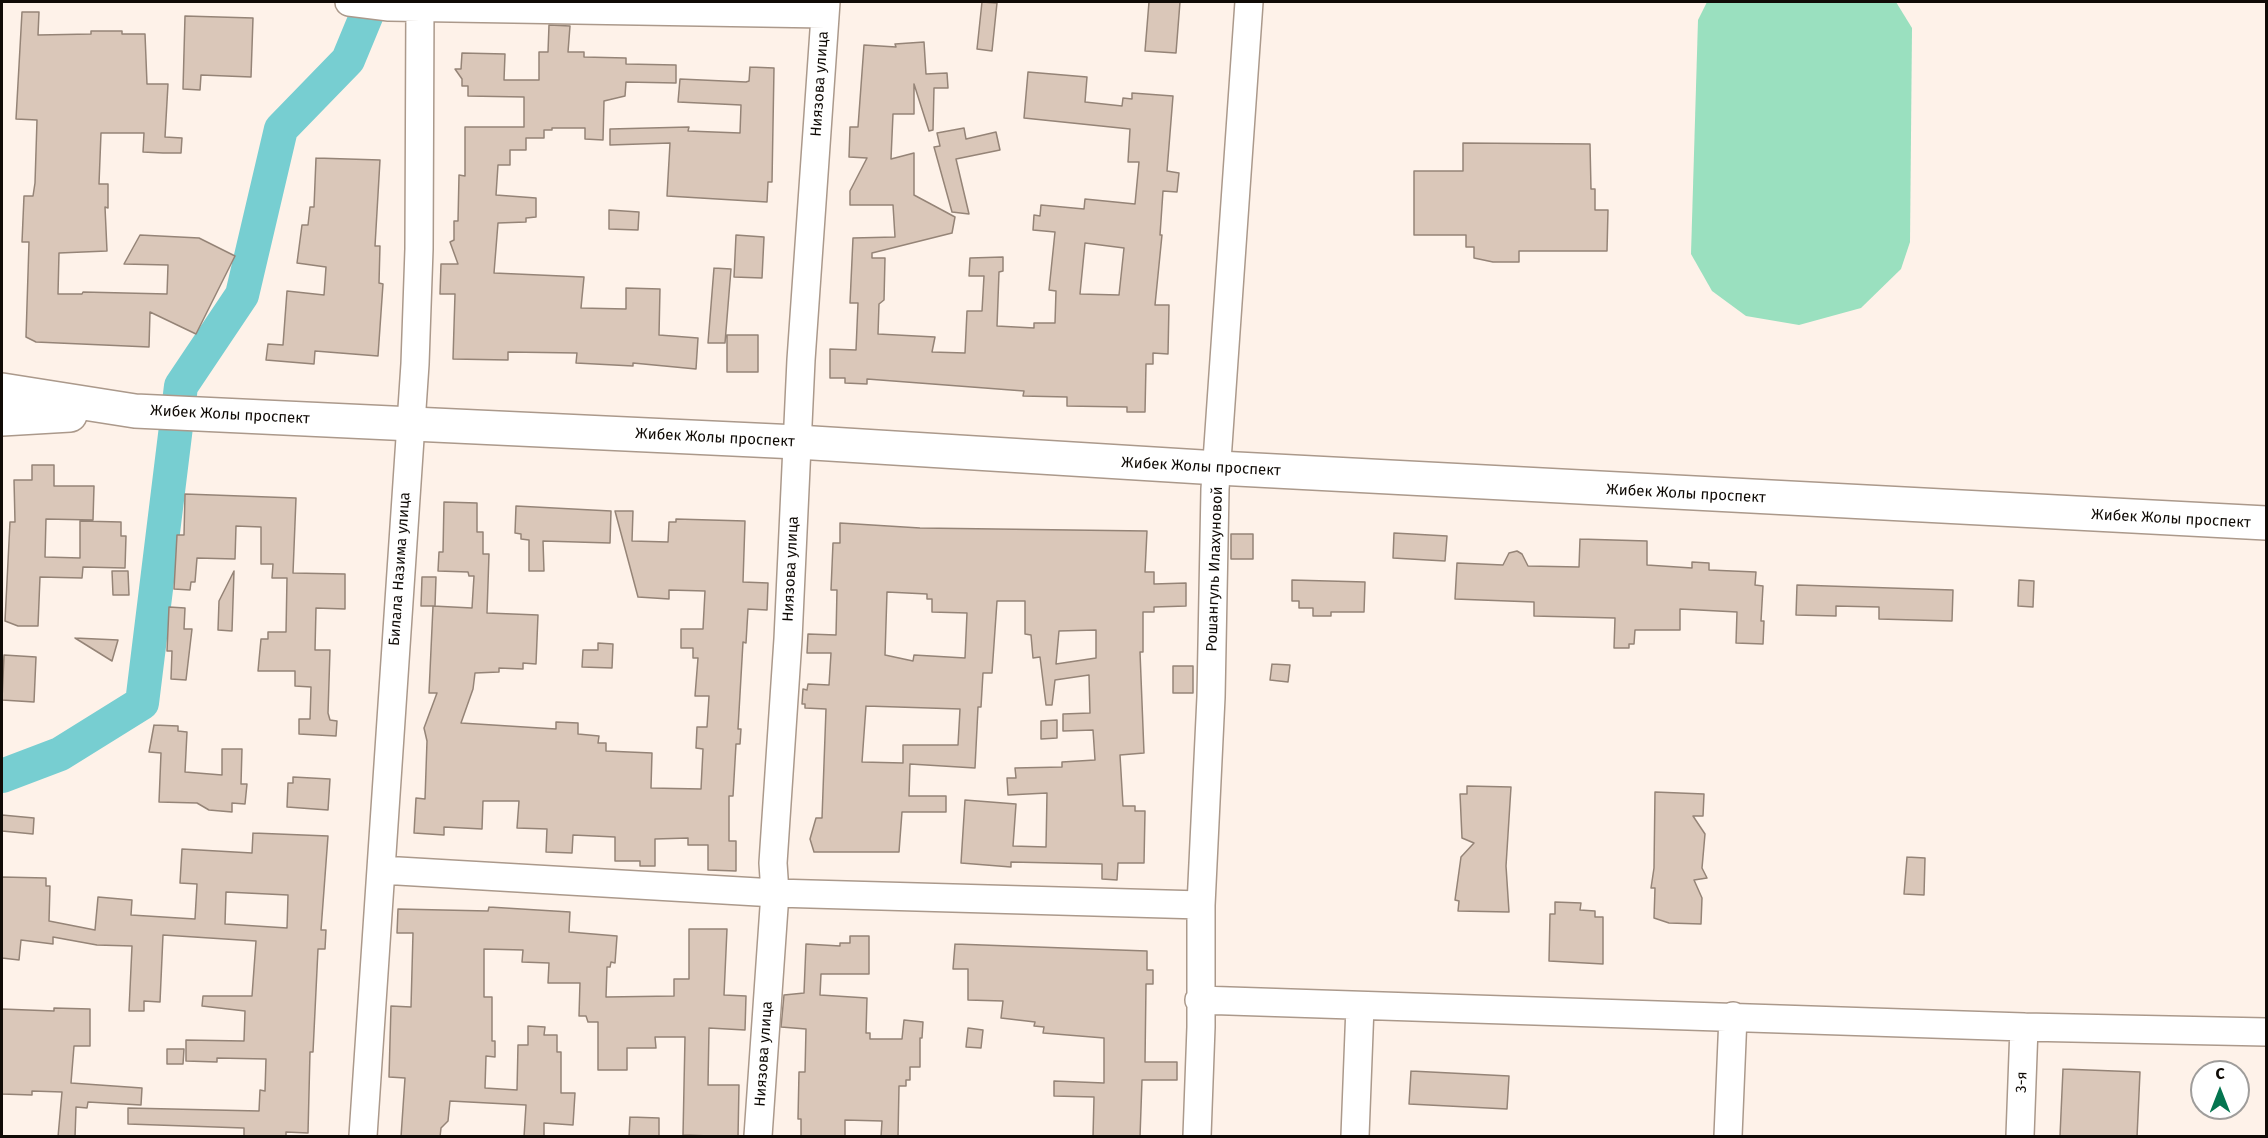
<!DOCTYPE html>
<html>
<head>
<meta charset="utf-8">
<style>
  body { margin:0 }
  #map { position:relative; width:2268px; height:1138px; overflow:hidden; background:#fef2e9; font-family:"Fira Sans",sans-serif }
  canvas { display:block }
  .frame { position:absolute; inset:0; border:3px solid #100b06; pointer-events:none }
  .north { position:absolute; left:2190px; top:1060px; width:60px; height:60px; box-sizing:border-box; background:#fff; border:2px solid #9f9d9b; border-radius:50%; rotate:0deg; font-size:16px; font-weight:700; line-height:24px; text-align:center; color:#100b06 }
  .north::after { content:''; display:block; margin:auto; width:21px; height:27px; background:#04754f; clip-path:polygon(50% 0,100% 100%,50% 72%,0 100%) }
</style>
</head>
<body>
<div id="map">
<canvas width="2268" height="1138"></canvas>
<div class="frame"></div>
<div class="north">С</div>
</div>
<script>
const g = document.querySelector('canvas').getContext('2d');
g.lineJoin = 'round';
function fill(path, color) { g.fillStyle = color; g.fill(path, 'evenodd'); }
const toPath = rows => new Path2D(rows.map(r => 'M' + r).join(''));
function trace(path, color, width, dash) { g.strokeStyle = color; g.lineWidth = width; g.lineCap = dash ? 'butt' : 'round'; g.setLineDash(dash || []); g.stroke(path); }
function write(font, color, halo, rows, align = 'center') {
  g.font = font + ' "Fira Sans",sans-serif'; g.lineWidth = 5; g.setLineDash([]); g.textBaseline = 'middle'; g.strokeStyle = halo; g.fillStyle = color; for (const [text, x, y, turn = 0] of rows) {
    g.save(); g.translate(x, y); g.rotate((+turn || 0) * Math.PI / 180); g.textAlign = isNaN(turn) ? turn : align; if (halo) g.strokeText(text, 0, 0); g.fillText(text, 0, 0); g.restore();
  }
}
const green = toPath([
  [1707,2,1896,2,1912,28,1910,242,1901,269,1861,308,1799,325,1746,316,1712,291,1691,254,1698,20]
]);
const river = toPath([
  [2,776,60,754,142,703,181,386,242,295,281,129,348,60,372,2]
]);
const building = toPath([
  [982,2,997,3,992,51,977,49,982,2],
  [1149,2,1180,2,1176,53,1145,51,1149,2],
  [22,12,39,12,38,35,91,34,91,31,122,31,122,34,145,34,147,84,168,84,165,137,182,138,181,153,163,153,143,152,144,133,101,133,99,184,108,184,108,208,105,207,107,251,59,253,58,294,82,294,83,292,167,294,168,265,124,264,140,235,199,238,235,256,196,334,150,312,149,347,36,342,26,337,29,242,22,242,24,196,33,196,35,183,37,120,16,119,22,12],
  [185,16,253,18,251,77,201,75,200,90,183,89,185,16],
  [549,25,570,26,568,52,584,52,584,57,626,58,626,64,676,65,676,83,626,82,625,96,604,101,603,140,585,139,585,128,552,128,552,130,544,130,544,138,526,138,526,150,510,150,510,165,498,165,496,195,536,198,536,217,526,218,526,222,498,223,494,273,584,277,581,308,626,309,626,288,660,289,659,335,698,338,696,369,633,363,633,366,576,363,577,353,508,352,508,360,453,359,455,294,440,294,441,264,458,264,450,242,454,240,454,221,458,221,459,175,465,176,465,127,524,127,524,97,468,96,468,86,462,86,462,79,455,69,461,69,462,53,505,54,504,80,539,80,539,52,548,52,549,25],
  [924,42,926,74,947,73,948,88,934,88,933,130,929,131,914,84,914,114,893,114,891,159,914,153,914,195,955,217,952,233,872,253,872,258,885,258,884,300,879,304,878,334,935,337,932,352,965,353,967,311,982,311,984,276,969,276,970,258,1003,257,1003,271,999,272,997,326,1034,328,1034,323,1055,323,1056,291,1049,290,1055,232,1033,230,1034,215,1040,216,1041,205,1084,209,1085,199,1135,204,1139,162,1128,162,1130,129,1024,118,1028,72,1087,77,1085,102,1122,106,1123,98,1132,99,1132,93,1173,96,1167,171,1179,173,1177,192,1163,191,1160,235,1162,235,1155,305,1169,305,1168,354,1153,353,1153,364,1146,364,1145,412,1127,412,1127,407,1067,406,1067,397,1023,396,1024,391,867,379,867,384,845,383,845,378,830,378,830,349,856,350,858,303,850,303,853,238,895,237,893,205,850,205,850,191,867,158,849,157,850,127,858,127,864,45,896,47,895,44,924,42],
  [1085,243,1124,248,1119,295,1080,294,1085,243],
  [750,67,774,68,772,182,768,182,767,202,667,196,670,143,610,145,610,129,689,127,688,131,740,133,741,105,678,102,680,79,746,82,749,81,750,67],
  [964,128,966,139,996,132,1000,150,956,159,969,214,952,212,934,147,940,146,937,133,964,128],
  [1463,143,1590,144,1591,189,1595,189,1595,210,1608,210,1607,251,1519,251,1519,262,1493,262,1474,258,1474,247,1466,247,1466,235,1414,235,1414,171,1463,171,1463,143],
  [316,158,380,160,375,246,380,246,379,283,383,284,378,356,315,351,314,364,266,360,268,344,283,345,287,291,324,295,326,267,297,263,302,225,308,225,310,207,314,207,316,158],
  [609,210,639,212,638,230,609,229,609,210],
  [736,235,764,237,762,278,734,277,736,235],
  [714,268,731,269,725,343,708,343,714,268],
  [727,335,758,335,758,372,727,372,727,335],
  [32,465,54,465,54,486,94,486,93,520,46,519,45,557,80,558,80,521,121,522,121,536,126,536,125,568,83,567,82,578,40,577,38,626,18,626,5,621,10,522,15,522,14,480,32,480,32,465],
  [185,494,296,498,293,573,345,574,345,609,316,608,315,650,330,650,328,713,330,720,337,721,336,736,299,734,299,719,310,719,311,687,295,686,295,671,258,671,261,639,268,639,268,632,286,632,287,578,272,578,273,564,261,564,261,527,236,526,235,559,197,558,195,582,191,582,190,590,174,589,177,535,184,535,185,494],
  [444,502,477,503,477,532,483,532,483,554,489,554,487,613,538,615,536,664,523,663,523,669,499,668,499,672,475,673,473,689,461,723,556,729,556,722,578,723,578,734,599,736,598,743,606,743,606,751,652,753,651,788,701,789,703,749,696,748,697,727,707,727,709,696,695,696,698,658,693,658,693,648,681,648,681,629,703,629,705,591,669,590,669,599,638,597,615,511,633,511,632,541,668,542,669,522,676,522,676,519,745,521,743,582,768,583,767,610,748,609,746,643,743,642,738,729,741,729,740,744,736,744,733,796,729,796,729,841,736,841,736,871,708,870,708,845,688,845,688,838,655,839,655,866,640,866,640,861,615,861,615,837,573,835,572,853,546,852,547,829,517,828,519,801,483,801,482,829,444,827,444,835,414,833,416,798,425,799,427,741,424,728,437,693,429,693,433,606,472,608,474,576,469,576,468,572,438,571,439,552,443,552,444,502],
  [516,506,611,511,610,543,543,541,544,571,529,571,529,540,521,539,521,534,515,533,516,506],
  [840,523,920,528,1147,531,1145,572,1154,572,1154,584,1186,583,1186,606,1154,607,1154,612,1143,612,1143,652,1140,652,1144,753,1120,755,1123,806,1135,806,1135,811,1145,811,1144,863,1118,863,1117,880,1102,879,1102,864,1011,862,1011,867,961,863,965,800,1016,804,1013,846,1046,847,1047,793,1008,795,1007,778,1016,778,1015,768,1062,767,1062,762,1095,760,1093,730,1063,731,1063,714,1090,713,1089,675,1055,680,1052,705,1046,705,1040,657,1033,658,1031,635,1025,634,1025,601,997,601,992,673,983,673,981,707,978,707,975,768,910,764,909,796,946,796,946,812,902,812,899,852,814,852,810,839,816,818,822,818,826,709,805,708,805,704,802,704,803,689,807,690,808,684,829,685,831,653,807,653,808,634,836,635,837,590,831,590,833,543,840,543,840,523],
  [887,592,927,594,927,599,932,599,932,612,967,613,965,658,914,655,913,661,885,655,887,592],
  [1096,630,1096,658,1056,664,1059,631,1096,630],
  [866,706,960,709,958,745,903,745,903,763,862,762,866,706],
  [1394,533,1447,536,1445,561,1393,558,1394,533],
  [1231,534,1253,534,1253,559,1231,559,1231,534],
  [1580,539,1647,541,1647,565,1692,568,1692,562,1709,563,1709,570,1756,572,1755,585,1763,586,1761,621,1764,621,1763,644,1736,643,1737,612,1680,609,1680,630,1635,630,1634,644,1629,644,1629,648,1614,648,1615,618,1534,616,1534,602,1455,599,1457,563,1503,565,1509,553,1517,551,1522,554,1528,566,1579,567,1580,539],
  [112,571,128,571,129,595,113,595,112,571],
  [234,571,232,631,218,630,219,601,234,571],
  [422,577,436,577,435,606,421,606,422,577],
  [1292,580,1365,582,1364,612,1331,612,1331,616,1313,616,1313,608,1299,608,1299,601,1292,601,1292,580],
  [2019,580,2034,581,2033,607,2018,606,2019,580],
  [1797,585,1953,590,1952,621,1879,619,1879,607,1836,606,1836,616,1796,615,1797,585],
  [169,607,185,608,184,629,192,629,186,680,171,679,172,651,167,651,169,607],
  [75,638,118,640,112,661,75,638],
  [598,643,613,644,612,668,582,667,583,650,598,650,598,643],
  [4,655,36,657,34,702,2,700,4,655],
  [1272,664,1290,665,1288,682,1270,680,1272,664],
  [1173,666,1193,666,1193,693,1173,693,1173,666],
  [1057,720,1057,738,1041,739,1041,721,1057,720],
  [154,725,178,726,178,731,187,732,185,772,222,775,222,749,242,749,241,784,247,784,245,804,232,803,232,812,209,810,197,803,159,802,161,753,149,752,154,725],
  [293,777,330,779,328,810,287,807,288,783,293,783,293,777],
  [1467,786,1511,787,1506,866,1509,912,1458,911,1459,901,1455,900,1461,857,1474,843,1462,838,1460,794,1467,794,1467,786],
  [1655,792,1704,794,1703,816,1693,816,1705,834,1702,868,1707,878,1694,880,1702,898,1701,924,1669,923,1654,918,1655,888,1651,888,1654,868,1655,792],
  [2,815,34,818,33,834,2,831,2,815],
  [253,833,328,836,321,930,326,930,325,949,318,949,313,1052,310,1052,308,1133,286,1132,286,1137,244,1137,244,1128,128,1124,128,1108,259,1111,260,1090,265,1091,266,1059,217,1058,217,1062,186,1061,186,1040,244,1041,245,1011,202,1006,203,996,252,996,256,941,163,935,160,1002,144,1001,144,1011,129,1011,132,946,97,945,53,937,53,944,21,940,19,960,2,958,2,877,46,878,46,886,50,886,49,921,95,930,98,897,132,900,131,915,195,919,197,884,180,883,182,849,252,853,253,833],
  [226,892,288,895,287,928,225,924,226,892],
  [1907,857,1925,858,1924,895,1904,894,1907,857],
  [1555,902,1581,903,1580,910,1595,911,1595,917,1603,917,1603,964,1549,961,1550,914,1555,914,1555,902],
  [489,907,570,912,569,932,617,936,615,963,611,962,610,967,607,967,606,997,674,996,674,979,689,979,689,929,727,929,724,995,746,996,745,1030,709,1028,708,1085,739,1085,738,1137,683,1135,685,1037,655,1037,656,1048,627,1048,627,1070,598,1070,598,1022,588,1022,586,1016,579,1016,580,983,548,983,549,963,522,962,523,950,484,949,484,997,492,997,492,1041,495,1041,495,1057,486,1056,485,1088,517,1090,518,1045,528,1045,528,1026,545,1027,544,1035,557,1035,557,1052,561,1052,561,1093,575,1093,573,1125,544,1123,544,1137,524,1137,526,1105,450,1101,448,1121,441,1128,440,1137,401,1137,405,1078,389,1077,391,1006,411,1007,413,933,397,933,398,909,488,911,489,907],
  [850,936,869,936,869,974,821,974,820,995,867,998,866,1033,870,1033,870,1039,902,1039,904,1020,923,1022,922,1038,920,1038,920,1067,910,1067,910,1080,906,1080,906,1086,899,1086,898,1137,881,1137,882,1121,845,1120,845,1137,801,1137,801,1119,798,1119,799,1072,805,1072,806,1029,781,1027,784,995,804,993,806,944,840,946,840,943,850,943,850,936],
  [955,944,1147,951,1147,970,1153,970,1153,984,1146,984,1145,1062,1177,1062,1177,1080,1142,1080,1140,1137,1093,1137,1094,1097,1054,1096,1054,1081,1104,1083,1104,1038,1043,1033,1044,1027,1034,1026,1035,1022,1001,1018,1003,1001,968,1000,968,969,953,969,955,944],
  [54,1008,90,1009,90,1046,74,1046,71,1083,142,1088,141,1105,88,1102,87,1108,76,1107,75,1137,58,1137,62,1092,32,1091,32,1095,2,1094,2,1009,54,1011,54,1008],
  [968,1028,983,1030,981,1048,966,1047,968,1028],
  [167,1049,184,1049,183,1064,167,1064,167,1049],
  [2063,1069,2140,1072,2137,1137,2060,1136,2063,1069],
  [1411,1071,1509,1076,1507,1109,1409,1104,1411,1071],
  [630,1117,659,1118,659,1137,629,1137,630,1117]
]);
const minor = toPath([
  [349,2,389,7,825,14],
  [381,870,775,893,1201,905],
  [1199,1000,2024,1027,2266,1032],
  [363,1136,415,364,419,249,420,2],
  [758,1136,775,893,773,863,788,639,801,360,826,2],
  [1197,1136,1201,1027,1201,905,1211,697,1215,489,1249,2],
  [1355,1136,1360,1006],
  [1728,1136,1733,1016],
  [2020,1136,2024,1027]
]);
const highway = toPath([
  [2,390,135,411,797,442,1218,468,2266,523],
  [2,419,70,415]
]);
const streetNames = [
  ["Ниязова улица",820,84,-86],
  ["Жибек Жолы проспект",230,415,3],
  ["Жибек Жолы проспект",715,438,3],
  ["Жибек Жолы проспект",1201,467,3],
  ["Жибек Жолы проспект",1686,494,3],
  ["Жибек Жолы проспект",2171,519,3],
  ["Билала Назима улица",400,569,-86],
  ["Ниязова улица",791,569,-87],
  ["Рошангуль Илахуновой",1215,569,-88],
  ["Ниязова улица",764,1054,-86],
  ["3-я",2022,1082,-88]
];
fill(green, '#9ae0bf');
trace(river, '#77ced1', 34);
fill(building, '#dac7b9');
trace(building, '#958477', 1.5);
trace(minor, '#ab998b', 30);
trace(highway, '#ab998b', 36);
trace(minor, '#fff', 27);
trace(highway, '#fff', 33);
write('15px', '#100b06', '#fff', streetNames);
</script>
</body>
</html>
